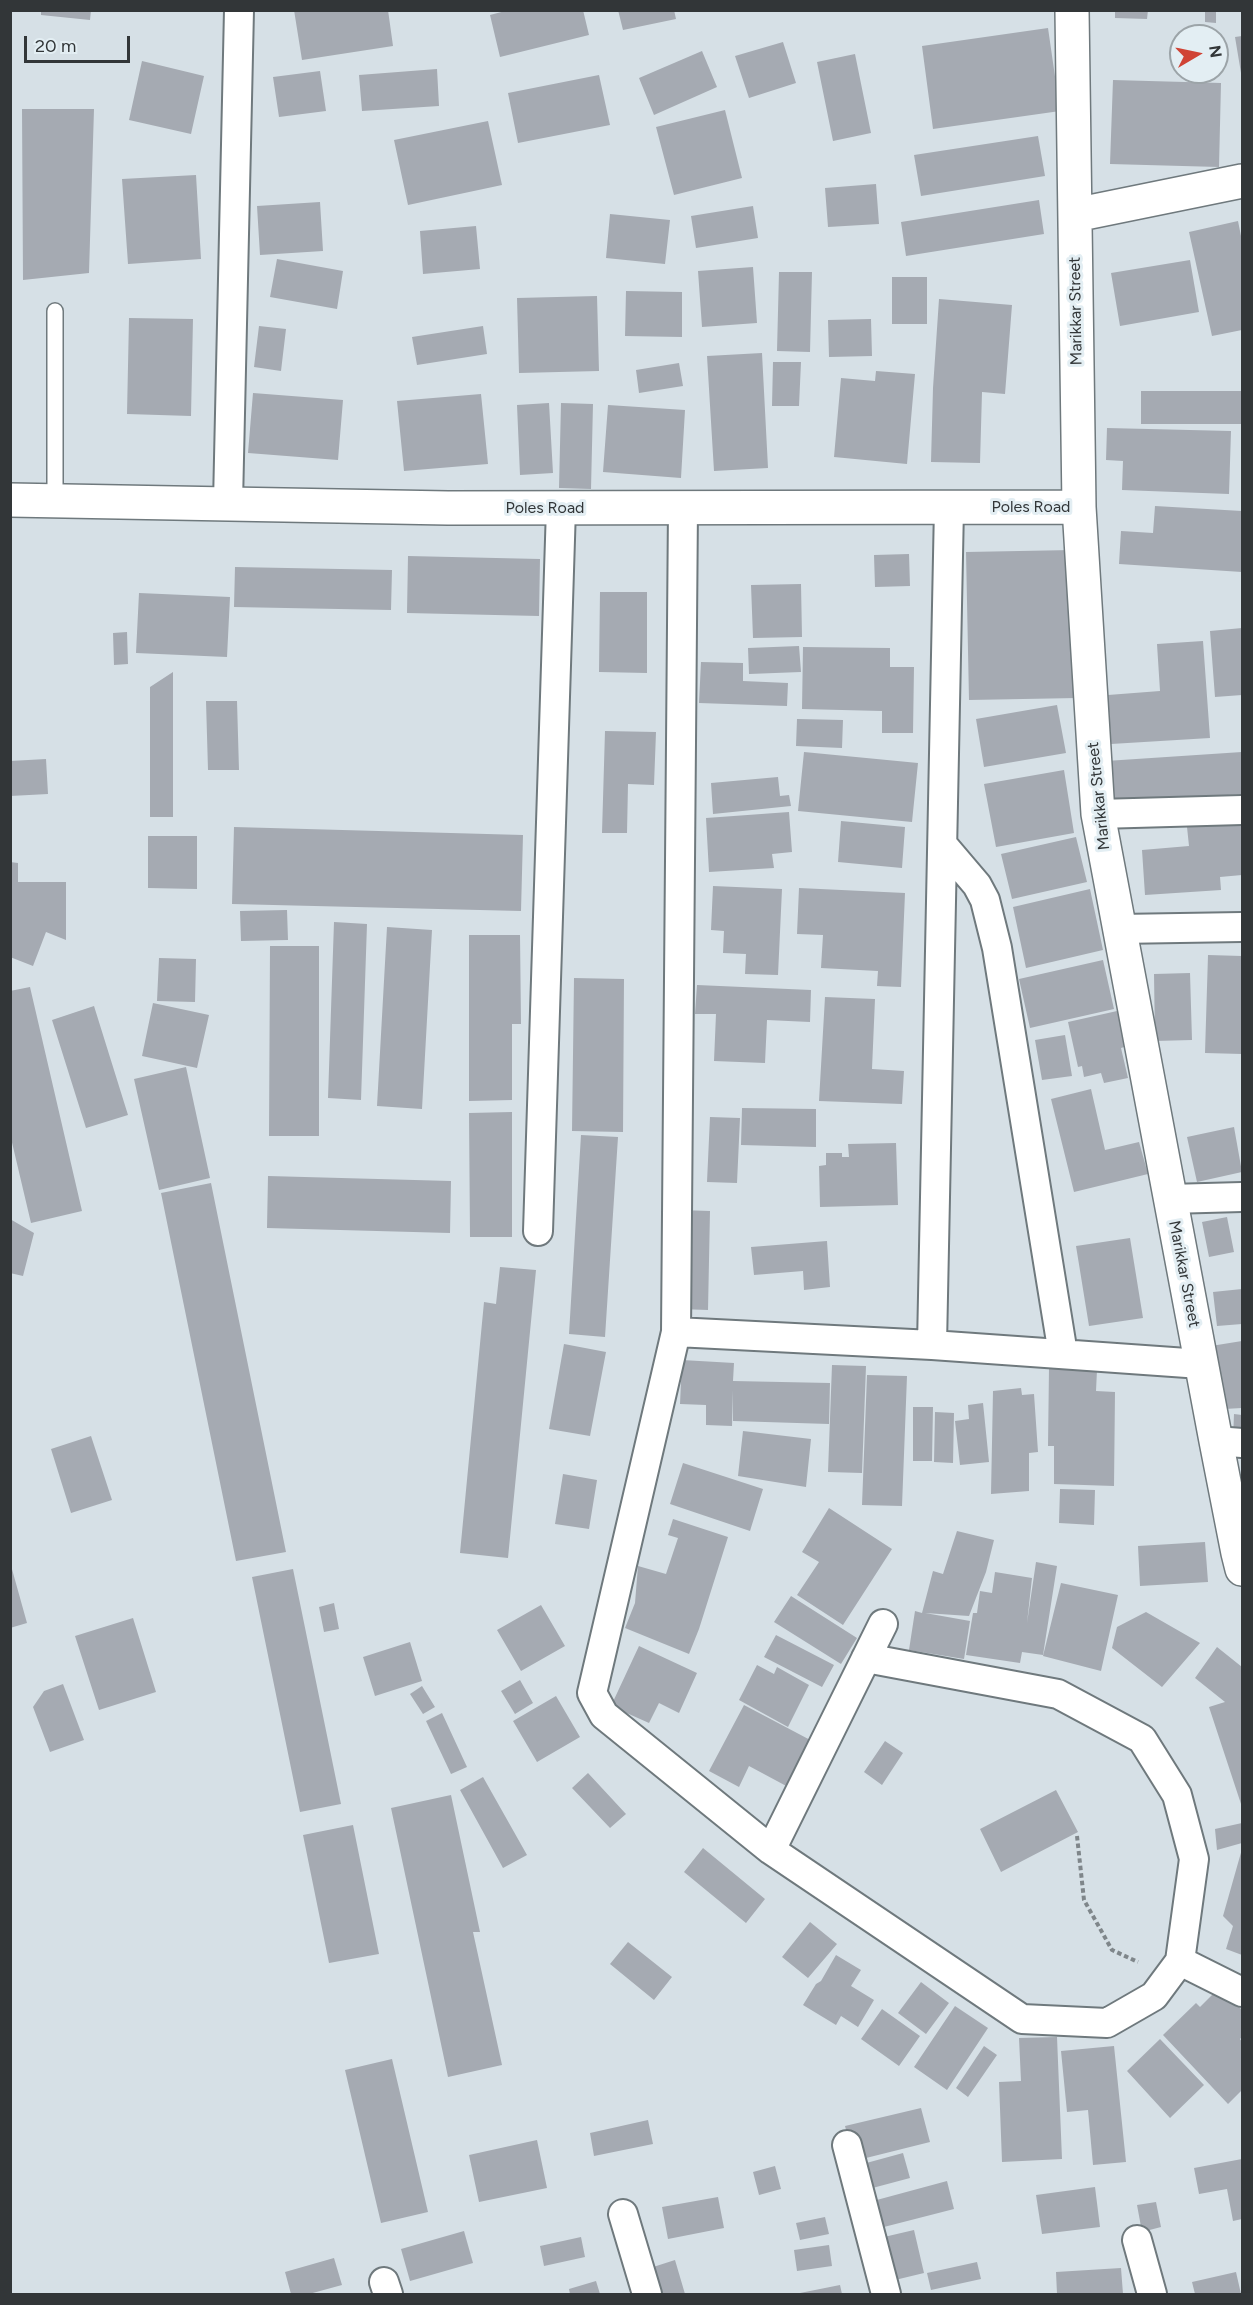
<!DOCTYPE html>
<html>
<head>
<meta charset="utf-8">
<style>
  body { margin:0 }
  #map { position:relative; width:1253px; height:2305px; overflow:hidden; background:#d6e0e6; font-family:Figtree,sans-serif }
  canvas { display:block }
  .frame { position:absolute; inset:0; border:12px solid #323638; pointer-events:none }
  .north { position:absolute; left:1169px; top:24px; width:60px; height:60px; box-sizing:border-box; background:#e3eef3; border:2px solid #9ca4a8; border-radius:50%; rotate:81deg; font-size:16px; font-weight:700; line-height:24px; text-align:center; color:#323638 }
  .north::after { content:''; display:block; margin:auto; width:21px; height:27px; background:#d04335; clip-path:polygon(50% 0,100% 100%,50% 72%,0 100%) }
  .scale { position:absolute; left:24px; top:36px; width:106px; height:27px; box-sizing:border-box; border:3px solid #323638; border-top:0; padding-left:8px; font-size:18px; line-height:21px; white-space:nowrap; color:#323638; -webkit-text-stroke:4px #e3eef3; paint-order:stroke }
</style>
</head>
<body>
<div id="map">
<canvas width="1253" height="2305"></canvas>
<div class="frame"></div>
<div class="north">N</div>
<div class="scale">20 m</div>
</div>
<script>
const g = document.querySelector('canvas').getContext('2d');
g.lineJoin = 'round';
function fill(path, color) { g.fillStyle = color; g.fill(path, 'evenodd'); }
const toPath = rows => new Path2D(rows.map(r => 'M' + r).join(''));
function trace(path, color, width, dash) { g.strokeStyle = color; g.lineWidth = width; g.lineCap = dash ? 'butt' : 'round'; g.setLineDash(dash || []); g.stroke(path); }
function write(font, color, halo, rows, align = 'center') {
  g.font = font + ' Figtree,sans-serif'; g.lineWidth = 6; g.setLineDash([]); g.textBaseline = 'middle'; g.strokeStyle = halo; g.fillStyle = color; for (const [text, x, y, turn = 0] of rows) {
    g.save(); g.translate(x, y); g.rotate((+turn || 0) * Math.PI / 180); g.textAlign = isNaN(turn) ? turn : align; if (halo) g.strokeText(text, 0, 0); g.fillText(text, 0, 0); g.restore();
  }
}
const building = toPath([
  [41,10,91,10,90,20,41,15],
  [294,10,388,10,393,46,302,60],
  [509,10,583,10,589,35,500,57,490,15],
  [618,10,674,10,676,19,623,30],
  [1115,10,1148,10,1147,19,1115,18],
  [1205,10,1216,10,1216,23,1205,22],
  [1048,28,1060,111,933,129,922,46],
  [1242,36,1242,72,1241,73,1235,37],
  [783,42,796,83,749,98,735,56],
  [702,51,717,87,654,115,639,78],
  [855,54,871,133,833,141,817,62],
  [142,61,204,76,191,134,129,120],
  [437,69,439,106,362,111,359,75],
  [320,71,326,111,279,117,273,77],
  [599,75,610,125,518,143,508,93],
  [1113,80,1221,83,1219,167,1110,164],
  [22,109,94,109,89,273,23,280],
  [725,110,742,178,674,195,656,127],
  [488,121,502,185,408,205,394,140],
  [1038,136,1045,176,921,196,914,155],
  [196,175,201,259,128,264,122,179],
  [876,184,879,224,828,227,825,188],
  [1039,200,1044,234,906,256,901,222],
  [320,202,323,251,260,255,257,206],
  [753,206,758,238,696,248,691,216],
  [610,214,670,220,665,264,606,258],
  [1238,221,1242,241,1242,330,1212,336,1189,232],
  [476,226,480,269,423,274,420,231],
  [277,259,343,271,337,309,270,297],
  [1190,260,1199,312,1120,326,1111,273],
  [753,267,757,323,702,327,698,271],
  [779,272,812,272,810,352,777,351],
  [892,277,927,277,927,324,892,324],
  [626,291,682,292,682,337,625,336],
  [597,296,599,371,519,373,517,298],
  [939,299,1012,305,1005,394,982,392,980,463,931,462,933,388],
  [129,318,193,319,191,416,127,414],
  [871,319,872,356,829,357,828,320],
  [259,326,286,329,281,371,254,367],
  [483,326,487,354,417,365,412,337],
  [762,353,768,468,714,471,707,356],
  [773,362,801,362,799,406,772,406],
  [679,363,683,386,639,393,636,370],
  [876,371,915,374,907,464,834,457,841,378,875,381],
  [1141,391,1242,391,1242,424,1141,424],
  [253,393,343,400,338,460,248,453],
  [481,394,488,464,404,471,397,401],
  [549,403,553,473,520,475,517,405],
  [561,403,593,404,591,489,559,488],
  [608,405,685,410,681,478,603,472],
  [1107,428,1231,431,1229,494,1122,490,1123,461,1106,460],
  [1155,506,1242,511,1242,572,1119,564,1121,531,1153,533],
  [1073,550,1077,698,969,700,966,552],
  [909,554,910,586,875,587,874,555],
  [408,556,540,559,539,616,407,613],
  [235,567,392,570,391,610,234,607],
  [801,584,802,637,753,638,751,585],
  [600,592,647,592,647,673,599,672],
  [139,593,230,597,227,657,136,653],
  [1242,628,1242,695,1215,697,1210,631],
  [127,632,128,664,114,665,113,633],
  [1203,641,1210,738,1111,744,1108,695,1160,691,1157,644],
  [799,646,801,672,749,674,748,648],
  [803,647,890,648,890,667,914,667,913,733,882,733,882,711,802,709],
  [701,662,743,663,743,681,788,683,787,706,699,703],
  [173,672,173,817,150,817,150,687],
  [206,701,237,701,239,770,208,770],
  [1057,705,1066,753,984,767,976,719],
  [797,719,843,720,842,748,796,746],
  [605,731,656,732,654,785,628,784,627,833,602,833],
  [804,752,918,763,912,822,798,811],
  [1242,752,1242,794,1108,803,1106,761],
  [46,759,48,794,10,796,10,761],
  [1064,770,1074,833,996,847,984,784],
  [778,777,780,796,789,795,791,806,713,814,711,783],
  [789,812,792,852,772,854,774,868,709,872,706,818],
  [841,821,905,827,902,868,838,862],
  [1242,823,1242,875,1220,877,1221,890,1145,895,1142,850,1189,846,1187,827],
  [234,827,523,835,521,911,232,904],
  [148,836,197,836,197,889,148,888],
  [1076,837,1087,882,1012,899,1001,854],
  [10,862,18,863,18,882,66,882,66,940,46,932,33,966,10,957],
  [713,886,782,889,778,975,745,974,746,954,723,953,724,931,711,930],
  [799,888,905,893,901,987,877,986,878,971,821,968,823,935,797,934],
  [1090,889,1103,950,1026,968,1013,907],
  [287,910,288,940,241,941,240,911],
  [334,922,367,924,361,1100,328,1098],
  [387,927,432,930,422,1109,377,1106],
  [469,935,520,935,521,1024,512,1024,512,1100,469,1101],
  [270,946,319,946,319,1136,269,1136],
  [1208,955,1242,956,1242,1054,1205,1053],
  [159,958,196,959,195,1002,157,1001],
  [1103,960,1114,1009,1030,1028,1019,979],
  [1190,973,1192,1040,1155,1041,1154,974],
  [574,978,624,979,623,1132,572,1131],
  [697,985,811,990,810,1022,767,1020,765,1063,714,1061,716,1014,695,1014],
  [30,987,82,1211,31,1223,10,1134,10,991],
  [825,997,875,999,872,1069,904,1071,902,1104,819,1101],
  [153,1003,209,1015,197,1068,142,1056],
  [94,1006,128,1115,86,1128,52,1020],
  [1126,1009,1134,1044,1121,1048,1128,1078,1104,1083,1101,1073,1084,1077,1082,1066,1078,1067,1068,1022],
  [1065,1035,1072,1076,1042,1080,1035,1040],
  [186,1067,210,1178,159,1190,134,1079],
  [1091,1089,1105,1150,1139,1142,1148,1174,1074,1192,1051,1099],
  [742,1108,816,1109,816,1147,741,1145],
  [512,1112,512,1237,470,1237,469,1113],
  [710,1117,740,1118,737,1183,707,1182],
  [1234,1127,1242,1172,1197,1182,1187,1137],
  [581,1135,618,1137,605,1337,569,1334],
  [896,1143,898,1205,820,1207,819,1166,826,1165,826,1153,842,1153,842,1157,849,1157,848,1144],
  [268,1176,451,1181,450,1233,267,1228],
  [211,1183,286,1552,236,1561,161,1193],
  [680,1210,710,1211,708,1310,679,1309],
  [1227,1217,1234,1252,1209,1257,1202,1222],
  [10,1219,34,1233,23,1276,10,1273],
  [1130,1238,1143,1318,1089,1326,1076,1246],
  [827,1241,830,1287,804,1290,803,1271,754,1275,751,1247],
  [500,1267,536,1270,508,1558,460,1553,484,1302,496,1304],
  [1242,1289,1242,1324,1217,1326,1213,1292],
  [1242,1341,1242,1408,1224,1409,1211,1346],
  [564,1344,606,1352,590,1436,549,1429],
  [682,1360,734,1363,733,1381,830,1383,829,1424,733,1421,733,1390,732,1426,706,1425,706,1405,680,1404],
  [832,1365,866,1366,862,1473,828,1472],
  [1049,1368,1097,1370,1096,1391,1115,1392,1114,1486,1054,1484,1054,1446,1048,1446],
  [867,1375,907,1376,902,1506,862,1505],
  [1021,1388,1022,1395,1034,1394,1038,1452,1029,1453,1029,1491,991,1494,993,1391],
  [983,1403,989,1462,960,1465,955,1421,969,1419,968,1405],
  [913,1407,933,1407,932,1461,913,1461],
  [935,1412,954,1413,953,1463,934,1462],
  [1234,1414,1242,1415,1242,1440,1233,1440],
  [743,1431,811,1439,806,1487,738,1476],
  [91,1436,112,1500,71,1513,51,1449],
  [683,1463,763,1489,750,1531,670,1504],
  [563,1474,597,1480,589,1529,555,1524],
  [1060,1489,1095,1490,1094,1525,1059,1523],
  [829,1508,892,1549,843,1625,797,1595,819,1562,802,1552],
  [673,1519,728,1537,699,1629,689,1654,625,1628,635,1603,638,1566,666,1574,678,1538,668,1535],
  [957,1531,994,1540,986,1572,969,1616,925,1613,970,1621,964,1659,909,1650,915,1611,922,1613,933,1571,943,1574],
  [1205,1542,1208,1582,1140,1586,1138,1546],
  [10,1562,27,1623,10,1628],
  [1036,1562,1057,1566,1043,1655,1022,1652,1020,1663,966,1655,973,1613,977,1613,980,1591,992,1593,995,1572,1032,1578,1027,1623],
  [293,1569,341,1804,300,1812,252,1577],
  [1061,1583,1118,1595,1101,1671,1043,1656],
  [791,1596,857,1638,841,1664,774,1622],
  [334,1603,339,1629,324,1632,319,1607],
  [541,1605,565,1646,521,1671,497,1630],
  [1146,1612,1200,1643,1162,1687,1112,1648,1117,1627],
  [133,1618,156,1692,99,1710,75,1636],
  [776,1635,834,1665,822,1687,764,1657],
  [410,1642,422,1681,375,1696,363,1657],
  [639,1646,697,1673,679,1713,659,1703,649,1723,611,1706],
  [1217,1647,1242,1667,1242,1807,1209,1707,1225,1702,1195,1678],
  [757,1665,774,1674,777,1667,809,1685,788,1727,739,1700],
  [520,1680,533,1703,515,1714,501,1691],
  [63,1684,84,1740,50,1752,33,1707,44,1691],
  [422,1686,435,1707,423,1714,410,1694],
  [556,1696,580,1737,537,1762,513,1721],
  [744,1705,814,1742,790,1788,749,1766,739,1787,709,1771],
  [442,1713,467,1767,451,1774,426,1721],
  [885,1741,903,1753,882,1785,864,1772],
  [588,1773,626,1814,610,1828,572,1788],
  [483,1777,527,1855,503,1868,460,1790],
  [1056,1790,1078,1832,1001,1872,980,1829],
  [451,1795,480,1932,473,1932,502,2065,448,2077,391,1808],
  [1242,1823,1242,1843,1217,1850,1215,1829],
  [353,1825,379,1954,329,1963,303,1835],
  [703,1848,765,1899,746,1923,684,1872],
  [1242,1849,1242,1955,1226,1949,1233,1926,1223,1916],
  [810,1922,837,1944,808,1978,782,1957],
  [628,1942,672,1977,654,2000,610,1964],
  [836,1955,861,1970,851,1986,874,2000,858,2027,841,2016,836,2025,803,2005,816,1984,821,1981],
  [921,1982,949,2003,926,2034,898,2013],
  [1220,1987,1242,2010,1242,2037,1240,2039,1242,2042,1242,2090,1228,2104,1163,2035,1196,2003,1200,2007],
  [955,2006,988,2028,947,2090,914,2067],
  [882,2009,920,2036,899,2066,861,2039],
  [1057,2037,1062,2159,1002,2162,999,2082,1021,2081,1019,2038],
  [1160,2039,1204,2085,1170,2118,1127,2071],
  [984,2046,997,2055,968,2097,956,2088],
  [1114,2046,1126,2162,1093,2165,1088,2110,1067,2112,1061,2051],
  [392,2059,428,2212,381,2223,345,2070],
  [921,2108,930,2142,854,2161,845,2126],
  [648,2120,653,2144,594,2156,590,2133],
  [537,2140,547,2188,479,2202,469,2155],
  [903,2153,910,2178,865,2190,859,2165],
  [1242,2159,1242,2219,1233,2221,1227,2189,1199,2194,1194,2168],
  [775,2166,781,2189,759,2195,753,2172],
  [947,2181,954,2209,880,2228,873,2201],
  [1095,2187,1100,2227,1042,2234,1036,2195],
  [718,2197,724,2228,668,2239,662,2207],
  [1156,2202,1161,2227,1142,2232,1137,2205],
  [825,2217,829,2234,800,2240,796,2223],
  [914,2230,924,2273,895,2280,884,2237],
  [464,2231,473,2263,410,2281,401,2249],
  [581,2237,585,2257,544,2266,540,2246],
  [829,2245,832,2266,797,2271,794,2250],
  [334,2258,342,2285,309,2294,291,2294,285,2272],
  [675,2260,685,2294,655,2294,647,2269],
  [977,2262,981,2279,931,2290,927,2273],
  [1121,2268,1123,2294,1057,2294,1056,2272],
  [1236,2272,1241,2294,1195,2294,1192,2282],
  [596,2281,600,2294,570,2294,569,2289],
  [840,2285,842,2294,800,2294,800,2293]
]);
const path = toPath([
  [1077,1836,1084,1900,1112,1950,1138,1962]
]);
const service = toPath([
  [55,501,55,311]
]);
const minor = toPath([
  [228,503,239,10],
  [683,507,676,1332,592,1693,604,1715,771,1850,1022,2019,1107,2023,1154,1996,1180,1961,1194,1859,1177,1795,1142,1739,1058,1694,866,1658],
  [1098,814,1242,810],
  [943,845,977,885,985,900,997,948,1063,1354],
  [1118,929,1242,927],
  [1169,1199,1242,1197],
  [538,1231,561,508],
  [676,1332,932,1345,1201,1364],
  [932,1345,949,507],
  [1216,1441,1242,1443],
  [771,1850,883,1624],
  [1180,1961,1242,1992],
  [847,2145,886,2294],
  [623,2214,647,2294],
  [1137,2240,1152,2294],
  [384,2282,388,2294]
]);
const tertiary = toPath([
  [1072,10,1079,507,1098,814,1216,1441,1238,1553,1242,1569],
  [1075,215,1242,181],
  [10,500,448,508,1079,507]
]);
const streetNames = [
  ["Marikkar Street",1076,311,-91],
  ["Poles Road",1031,507],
  ["Poles Road",545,508],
  ["Marikkar Street",1099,796,-96],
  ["Marikkar Street",1184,1274,79]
];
fill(building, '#a5aab2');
trace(service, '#6f797d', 18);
trace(minor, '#6f797d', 32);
trace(tertiary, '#6f797d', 36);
trace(path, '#7f868a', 4, [4.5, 3]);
trace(service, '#fff', 15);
trace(minor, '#fff', 28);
trace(tertiary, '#fff', 33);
write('16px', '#323638', '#e3eef3', streetNames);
</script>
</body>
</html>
